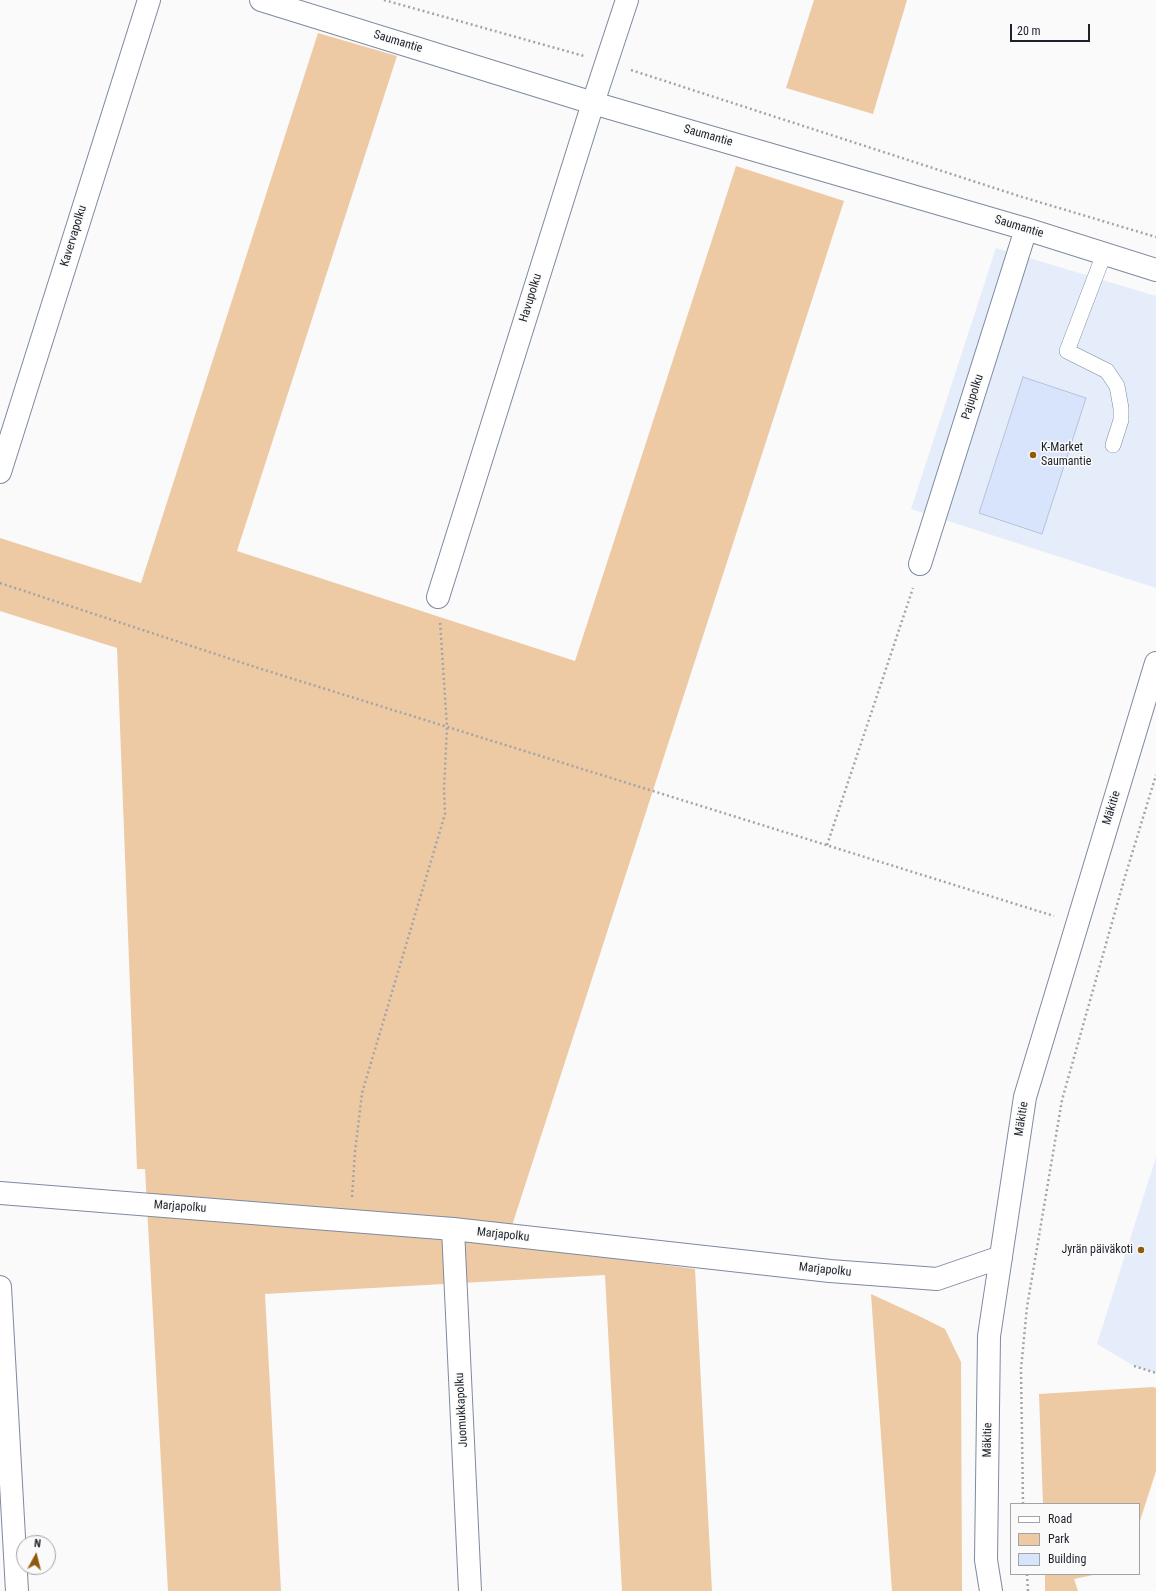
<!DOCTYPE html>
<html>
<head>
<meta charset="utf-8">
<style>
  body { margin:0 }
  #map { position:relative; width:1156px; height:1591px; overflow:hidden; background:#fafafa; font-family:"Roboto Condensed",sans-serif }
  canvas { display:block }
  .legend { position:absolute; left:1010px; top:1503px; width:130px; height:72px; box-sizing:border-box; background:#fafafa; border:1px solid #a1a3a7; margin:0; padding:5px 7px; list-style:none; font-size:12px; color:#1c212a }
  .legend li { display:flex; align-items:center; gap:8px; height:20px }
  .legend b { width:20px; border:1px solid #a1a3a7 }
  .north { position:absolute; left:16px; top:1535px; width:40px; height:40px; box-sizing:border-box; background:#fafafa; border:1px solid #a1a3a7; border-radius:50%; rotate:7deg; font-size:11px; font-weight:700; line-height:16px; text-align:center; color:#1c212a }
  .north::after { content:''; display:block; margin:auto; width:14px; height:18px; background:#8f5a0c; clip-path:polygon(50% 0,100% 100%,50% 72%,0 100%) }
  .scale { position:absolute; left:1010px; top:24px; width:80px; height:18px; box-sizing:border-box; border:2px solid #1c212a; border-top:0; padding-left:5px; font-size:12px; line-height:14px; white-space:nowrap; color:#1c212a; -webkit-text-stroke:3px #fafafa; paint-order:stroke }
</style>
</head>
<body>
<div id="map">
<canvas width="1156" height="1591"></canvas>
<ul class="legend">
<li><b style="height:5px;background:#fff"></b>Road</li>
<li><b style="height:11px;background:#edcaa4"></b>Park</li>
<li><b style="height:11px;background:#d8e4fb"></b>Building</li>
</ul>
<div class="north">N</div>
<div class="scale">20 m</div>
</div>
<script>
const g = document.querySelector('canvas').getContext('2d');
g.lineJoin = 'round';
function fill(path, color) { g.fillStyle = color; g.fill(path, 'evenodd'); }
const toPath = rows => new Path2D(rows.map(r => 'M' + r).join(''));
function trace(path, color, width, dash) { g.strokeStyle = color; g.lineWidth = width; g.lineCap = dash ? 'butt' : 'round'; g.setLineDash(dash || []); g.stroke(path); }
function write(font, color, halo, rows, align = 'center') {
  g.font = font + ' "Roboto Condensed",sans-serif'; g.lineWidth = 3; g.setLineDash([]); g.textBaseline = 'middle'; g.strokeStyle = halo; g.fillStyle = color; for (const [text, x, y, turn = 0] of rows) {
    g.save(); g.translate(x, y); g.rotate((+turn || 0) * Math.PI / 180); g.textAlign = isNaN(turn) ? turn : align; if (halo) g.strokeText(text, 0, 0); g.fillText(text, 0, 0); g.restore();
  }
}
const built = toPath([
  [996,248,1156,296,1156,588,911,509],
  [1156,1157,1156,1373,1134,1366,1097,1344]
]);
const green = toPath([
  [814,0,907,0,873,114,786,88],
  [318,33,397,56,237,551,575,661,736,166,844,201,506,1244,695,1269,712,1591,622,1591,605,1275,265,1294,281,1591,168,1591,145,1169,137,1169,117,648,0,611,0,538,141,583],
  [871,1294,921,1317,945,1329,961,1362,962,1591,892,1591],
  [1153,1387,1156,1388,1156,1471,1139,1524,1139,1504,1043,1504,1039,1394],
  [1045,1574,1098,1574,1074,1579,1078,1591,1045,1591]
]);
const building = toPath([
  [1023,377,1086,398,1042,534,979,513,1023,377]
]);
const path = toPath([
  [384,0,584,56],
  [631,70,1019,196,1156,237],
  [0,583,255,667,1054,916],
  [827,845,913,588],
  [352,1197,355,1152,362,1093,445,814,444,789,447,727,440,621],
  [1134,1366,1156,1373],
  [1023,1504,1021,1369,1027,1307,1062,1100,1124,880,1156,775],
  [1027,1574,1028,1591]
]);
const service = toPath([
  [1104,254,1067,351,1107,371,1117,386,1121,408,1121,420,1113,445]
]);
const minor = toPath([
  [261,0,593,103,1026,229,1156,270],
  [0,472,149,0],
  [920,564,1026,229],
  [438,597,593,103,627,0],
  [0,1193,453,1229,830,1271,937,1279,1001,1257],
  [453,1229,470,1591],
  [0,1287,17,1591]
]);
const tertiary = toPath([
  [991,1591,986,1560,989,1336,1025,1097,1156,663]
]);
const markers = [
  [1033,455,4,"#8f5a0c"],
  [1141,1250,4,"#8f5a0c"]
];
const streetNames = [
  ["Saumantie",398,42,17],
  ["Saumantie",708,136,16],
  ["Saumantie",1019,227,17],
  ["Kavervapolku",74,236,-73],
  ["Havupolku",531,298,-73],
  ["Pajupolku",973,397,-72],
  ["Mäkitie",1112,808,-73],
  ["Mäkitie",1022,1119,-81],
  ["Marjapolku",180,1207,4],
  ["Marjapolku",503,1235,6],
  ["Marjapolku",825,1270,6],
  ["Juomukkapolku",462,1410,-93],
  ["Mäkitie",988,1440,-89]
];
const poiNames = [
  ["K-Market",1041,448],
  ["Saumantie",1041,462],
  ["Jyrän päiväkoti",1133,1250,"right"]
];
fill(built, '#e6edfa');
fill(green, '#edcaa4');
fill(building, '#d8e4fb');
trace(building, '#b6c3dc', 1);
trace(service, '#7d8aa0', 16);
trace(minor, '#7d8aa0', 24);
trace(tertiary, '#7d8aa0', 24);
trace(path, '#a2a4a7', 2.5, [2, 3]);
trace(service, '#fff', 15);
trace(minor, '#fff', 22);
trace(tertiary, '#fff', 22);
for (const [x, y, r, color] of markers) { const dot = new Path2D(); dot.arc(x, y, r, 0, 2 * Math.PI); g.fillStyle = color; g.fill(dot); trace(dot, '#fafafa', 1.5); }
write('12px', '#1c212a', '#fafafa', streetNames);
write('12px', '#1c212a', '#fafafa', poiNames, 'left');
</script>
</body>
</html>
